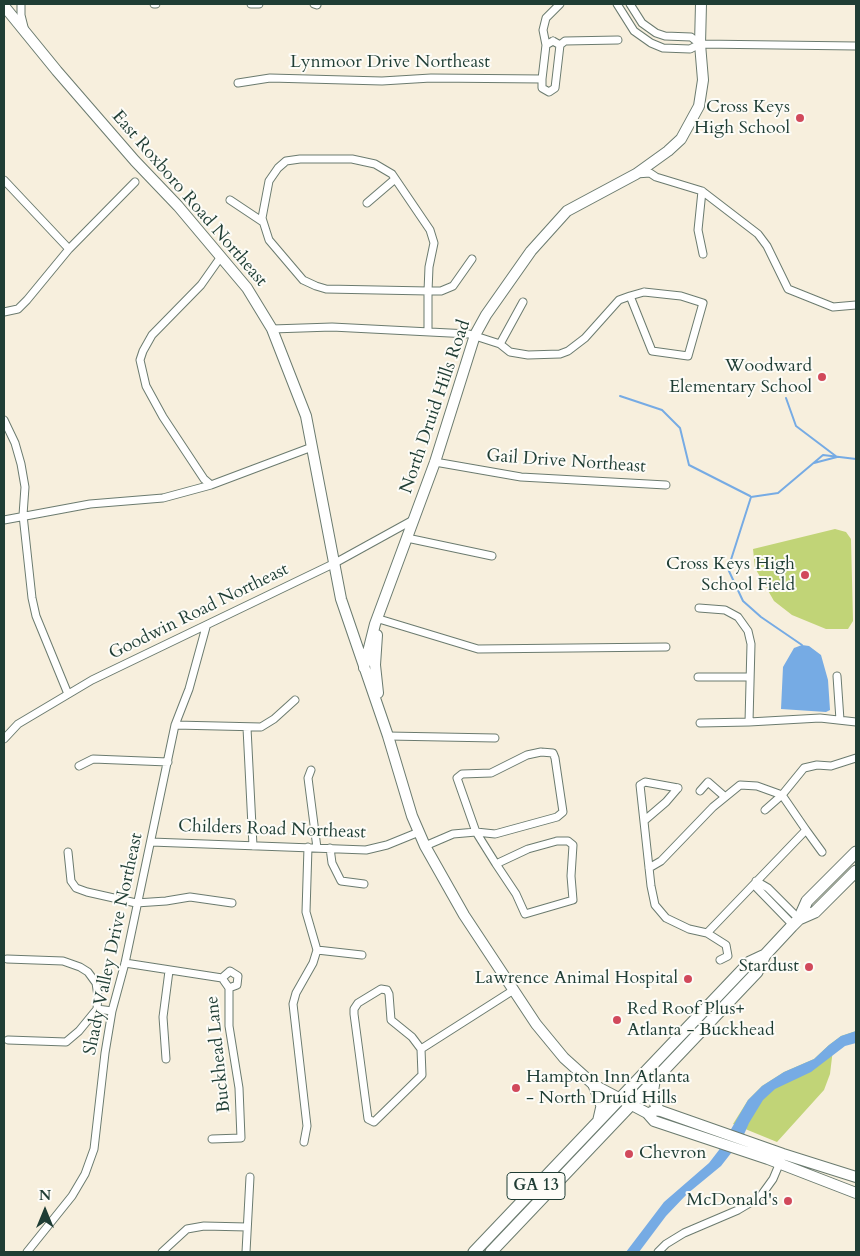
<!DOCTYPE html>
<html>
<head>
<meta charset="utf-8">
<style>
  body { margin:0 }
  #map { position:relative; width:860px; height:1256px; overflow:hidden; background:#f7efdd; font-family:Cardo,serif }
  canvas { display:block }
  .frame { position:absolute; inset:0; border:5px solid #1f3d34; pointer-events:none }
  .north { position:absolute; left:20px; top:1186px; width:50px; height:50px; -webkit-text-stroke:4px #fdfcf7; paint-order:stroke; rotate:0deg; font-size:14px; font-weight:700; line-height:20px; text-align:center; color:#1f3d34 }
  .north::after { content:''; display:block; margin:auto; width:18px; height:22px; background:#1f3d34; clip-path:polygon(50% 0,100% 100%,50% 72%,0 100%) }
</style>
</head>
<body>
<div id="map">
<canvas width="860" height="1256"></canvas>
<div class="frame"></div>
<div class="north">N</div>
</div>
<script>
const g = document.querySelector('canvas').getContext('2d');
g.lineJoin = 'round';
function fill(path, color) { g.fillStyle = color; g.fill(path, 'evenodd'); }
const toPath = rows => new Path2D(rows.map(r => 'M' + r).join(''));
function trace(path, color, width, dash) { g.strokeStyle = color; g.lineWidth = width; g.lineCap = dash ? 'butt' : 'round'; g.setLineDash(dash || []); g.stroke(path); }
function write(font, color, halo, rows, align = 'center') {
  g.font = font + ' Cardo,serif'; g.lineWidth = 4; g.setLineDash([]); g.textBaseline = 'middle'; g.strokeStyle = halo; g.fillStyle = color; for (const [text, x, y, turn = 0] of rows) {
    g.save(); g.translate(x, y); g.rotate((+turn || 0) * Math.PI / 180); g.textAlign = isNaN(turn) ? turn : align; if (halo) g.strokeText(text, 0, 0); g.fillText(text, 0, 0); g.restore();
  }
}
const green = toPath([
  [835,529,846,532,851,539,853,621,848,629,826,629,792,615,774,601,755,568,753,549],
  [856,1031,833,1049,830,1074,824,1090,777,1142,733,1124,748,1100,762,1086,784,1072,814,1059,829,1045,841,1036]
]);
const water = toPath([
  [802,645,809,646,821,655,828,680,830,710,826,712,781,709,783,667,794,648],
  [856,1031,856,1043,845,1046,811,1072,775,1089,763,1100,749,1123,742,1139,721,1166,687,1194,666,1216,639,1252,626,1252,664,1202,709,1163,719,1150,748,1100,762,1086,784,1072,814,1059,829,1045,841,1036]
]);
const stream = toPath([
  [620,396,662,410,680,428,689,465,750,496],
  [786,398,796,426,837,457,814,463],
  [802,645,761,617,743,601,728,569,751,497,778,493,823,455,856,459]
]);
const minor = toPath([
  [21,4,21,15,24,27],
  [154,4,156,4],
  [251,4,259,4],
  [314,4,317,5],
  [617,4,634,31,651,43,663,48,690,49,700,44],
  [630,4,642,23,656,33,665,36,691,37,700,44],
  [553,41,560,45,555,88,549,92,542,88,542,79,546,45,553,41],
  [700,44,856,46],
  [546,45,543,30,546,18,560,4],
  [560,45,565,41,618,40],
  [238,83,270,78,382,81,431,78,542,79],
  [636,174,650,173,656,177,702,191,758,234,767,246,788,289,833,307,856,305],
  [4,180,69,249],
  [702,191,698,230,703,254],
  [230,200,263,222],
  [367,203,395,179],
  [644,292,681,296,703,303,688,356,652,351,630,296,644,292],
  [4,312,18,309,27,300,69,249,135,182],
  [272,329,332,327,469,334,500,344,510,352,528,355,560,354,568,351,585,338,619,300,630,296],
  [428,331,428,291,429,267,434,243,430,230,392,174,375,164,352,159,300,159,286,161,278,168,269,181,262,218,269,240,303,280,316,286,326,289,428,291,441,291,453,286,472,259],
  [500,344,523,302],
  [4,420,15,443,21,464,25,487,23,515,32,598,36,616,68,694],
  [435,462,521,477,666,485],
  [211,485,204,479,163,417,146,386,140,360,143,351,152,335,201,285,220,258],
  [4,520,90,504,163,498,211,485,312,447],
  [407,538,492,556],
  [699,608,725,610,738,617,748,631,751,644,749,722,820,718,856,722],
  [379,619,478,649,666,647],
  [837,676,840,720],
  [698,677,750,677],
  [700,723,749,722],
  [175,725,261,727,274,719,295,700],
  [247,728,253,846],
  [388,736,495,738],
  [4,739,18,724,92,680,335,563,413,520],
  [541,752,553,753,555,758,563,812,557,817,495,834,476,832,457,778,462,774,491,773,527,755,541,752],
  [79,766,93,759,168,762],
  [311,770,308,778,317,848],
  [700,791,708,782,724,796],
  [765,810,782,795,804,768,817,765,831,766,856,758],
  [645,820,666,802,678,788],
  [806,830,822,852],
  [557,841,568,841,573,845,571,876,573,900,525,914,516,894,496,864,528,849,557,841],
  [151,842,366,850,387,845,419,832],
  [425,846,453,834,476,832,496,864],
  [330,848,332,863,341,881,364,884],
  [68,852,71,881,76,888,87,892,136,903,166,901,190,897,232,903],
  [649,868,661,861,713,807,740,785,757,786,782,795,806,830,707,933,689,929,666,918,655,905,651,886,640,785,645,782,678,788],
  [756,881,768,888,799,919],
  [756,881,757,888,793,925],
  [707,933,726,945,728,956,720,960],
  [317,950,362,955],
  [7,959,63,961,80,967,88,972,96,983,98,996,97,1009,79,1031,66,1042,8,1040],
  [125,963,222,978,229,988,229,1026,239,1088,241,1138,212,1139],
  [222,978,230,971,238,976,237,985,229,988],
  [97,1009,112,1011],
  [421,1049,422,1075,374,1122,368,1119,354,1014,354,1009,358,1003,381,989,387,990,389,994,391,1020,412,1037,421,1049,512,991],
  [166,1059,163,1017,169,971],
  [304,1142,307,1126,293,1004,296,993,313,963,317,950,306,912,308,847],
  [27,1252,72,1196,85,1174,94,1149,105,1053,112,1011,125,963,175,725,189,689,206,627],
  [162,1252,187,1229,204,1226,247,1227],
  [246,1252,250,1177],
  [658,1252,666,1244,684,1233,738,1210,760,1197,773,1179,781,1160]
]);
const secondary = toPath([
  [4,6,57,71,135,161,178,206,247,288,272,329,306,416,341,599,388,736,412,816,425,846,464,915,536,1024,564,1058,594,1085,647,1113,654,1121,768,1159,856,1193],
  [377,635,375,665,378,693],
  [364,668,375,624,435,462,475,335,486,315,531,251,567,211,636,174,668,151,681,139,699,106,703,80,700,44,701,4],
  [651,1112,658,1110,783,1154,856,1177]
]);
const primary = toPath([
  [799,919,807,901,856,852],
  [654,1082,652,1094,658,1110],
  [594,1085,602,1106,599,1119],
  [474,1252,750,962,765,955,792,926,799,919,815,912,856,871],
  [491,1252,757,972,765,955]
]);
const markers = [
  [800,118,5,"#d1495b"],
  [822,377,5,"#d1495b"],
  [805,575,5,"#d1495b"],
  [809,967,5,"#d1495b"],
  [688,979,5,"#d1495b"],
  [617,1020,5,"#d1495b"],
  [516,1088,5,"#d1495b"],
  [629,1154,5,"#d1495b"],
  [788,1201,5,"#d1495b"]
];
const shields = [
  [536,1186,58]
];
const shieldNames = [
  ["GA 13",536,1186]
];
const streetNames = [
  ["Lynmoor Drive Northeast",390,63],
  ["East Roxboro Road Northeast",189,199,49],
  ["North Druid Hills Road",436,407,-71],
  ["Gail Drive Northeast",566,462,4],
  ["Goodwin Road Northeast",199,612,-26],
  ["Childers Road Northeast",272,830,2],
  ["Shady Valley Drive Northeast",114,944,-78],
  ["Buckhead Lane",219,1054,-96]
];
const poiNames = [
  ["Cross Keys",790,108],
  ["High School",790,129],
  ["Woodward",812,367],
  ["Elementary School",812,388],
  ["Cross Keys High",795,565],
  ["School Field",795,586],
  ["Stardust",799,967],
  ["Lawrence Animal Hospital",678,979],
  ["Red Roof Plus+",627,1010,"left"],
  ["Atlanta - Buckhead",627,1031,"left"],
  ["Hampton Inn Atlanta",526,1078,"left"],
  ["- North Druid Hills",526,1099,"left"],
  ["Chevron",639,1154,"left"],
  ["McDonald's",778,1201]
];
fill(green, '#c1d477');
fill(water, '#76abe4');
trace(stream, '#76abe4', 2);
trace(minor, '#6b7b6f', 9);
trace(secondary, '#6b7b6f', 12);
trace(primary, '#6b7b6f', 13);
trace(minor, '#fff', 7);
trace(secondary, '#fff', 10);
trace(primary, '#fff', 11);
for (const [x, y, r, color] of markers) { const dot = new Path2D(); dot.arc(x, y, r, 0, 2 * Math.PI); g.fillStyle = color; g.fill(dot); trace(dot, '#fdfcf7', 2); }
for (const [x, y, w] of shields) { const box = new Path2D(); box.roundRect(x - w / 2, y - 13.5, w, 27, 4); g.fillStyle = '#fdfcf7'; g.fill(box); trace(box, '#1f3d34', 1); }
write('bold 16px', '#1f3d34', null, shieldNames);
write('18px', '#1f3d34', '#fdfcf7', streetNames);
write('18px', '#1f3d34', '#fdfcf7', poiNames, 'right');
</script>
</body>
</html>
